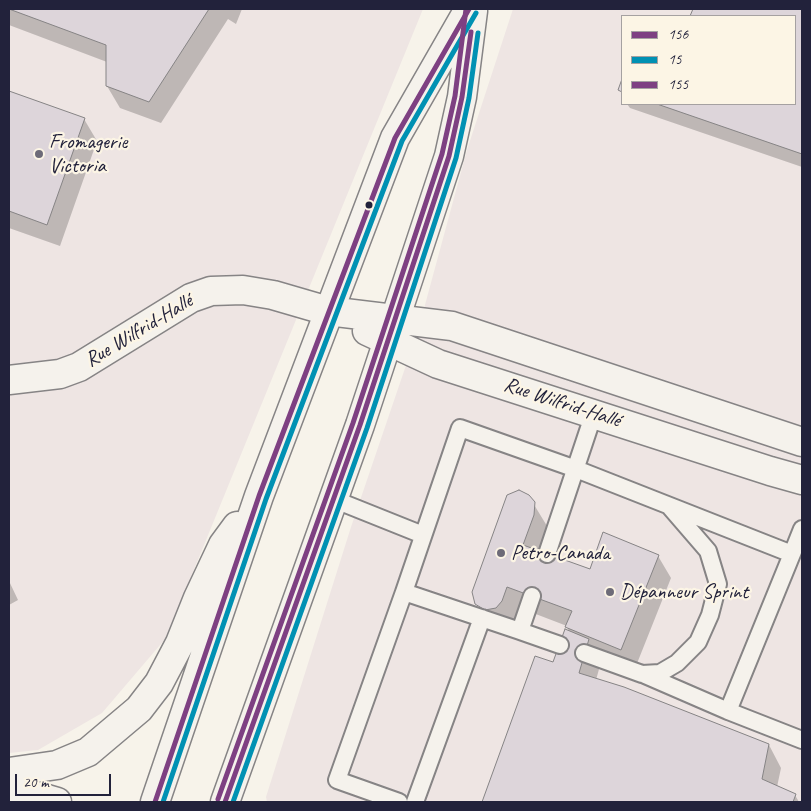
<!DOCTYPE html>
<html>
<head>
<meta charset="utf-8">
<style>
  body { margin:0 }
  #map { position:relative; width:811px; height:811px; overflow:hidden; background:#f7f3ea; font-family:Caveat,sans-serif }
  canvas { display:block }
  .frame { position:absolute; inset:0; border:10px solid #22223b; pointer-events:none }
  .legend { position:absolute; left:621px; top:15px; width:175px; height:90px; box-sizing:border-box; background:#fcf5e5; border:1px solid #a5a1a1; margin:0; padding:6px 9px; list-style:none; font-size:15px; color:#22223b }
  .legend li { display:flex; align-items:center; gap:10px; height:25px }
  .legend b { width:25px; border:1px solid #a5a1a1 }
  .scale { position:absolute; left:15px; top:774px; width:96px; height:22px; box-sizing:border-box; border:2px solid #22223b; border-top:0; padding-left:6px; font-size:15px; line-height:18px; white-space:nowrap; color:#22223b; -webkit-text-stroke:4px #fcf5e5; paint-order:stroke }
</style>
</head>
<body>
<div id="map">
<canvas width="811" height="811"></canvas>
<div class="frame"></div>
<ul class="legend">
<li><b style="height:6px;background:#7e4082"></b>156</li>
<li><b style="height:6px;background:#0091b3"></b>15</li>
<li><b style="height:6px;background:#7e4082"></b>155</li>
</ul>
<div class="scale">20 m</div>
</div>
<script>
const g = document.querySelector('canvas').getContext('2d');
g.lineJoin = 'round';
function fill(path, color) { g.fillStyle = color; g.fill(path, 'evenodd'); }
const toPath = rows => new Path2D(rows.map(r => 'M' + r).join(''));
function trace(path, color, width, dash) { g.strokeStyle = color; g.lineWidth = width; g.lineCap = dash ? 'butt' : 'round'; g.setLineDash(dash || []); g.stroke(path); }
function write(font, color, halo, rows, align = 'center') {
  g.font = font + ' Caveat,sans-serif'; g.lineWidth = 4.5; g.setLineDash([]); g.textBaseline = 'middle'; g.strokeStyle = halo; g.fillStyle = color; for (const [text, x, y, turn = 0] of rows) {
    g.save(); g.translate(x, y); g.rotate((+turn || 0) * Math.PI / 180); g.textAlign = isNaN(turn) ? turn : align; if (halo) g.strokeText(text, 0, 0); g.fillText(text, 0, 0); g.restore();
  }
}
const built = toPath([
  [9,9,423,9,166,638,102,713,38,750,9,753],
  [513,9,802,9,802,802,267,802,266,797,351,527,419,327,467,150],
  [622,16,795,16,795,104,622,104]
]);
const shadow = toPath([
  [9,9,242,9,236,24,228,19,161,123,120,108,107,86,107,62,9,25],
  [694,9,802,9,802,167,630,108,627,104,795,104,795,16,691,16],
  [9,92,84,119,97,141,60,246,9,228],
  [533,503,547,526,546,538,540,553,591,571,658,556,671,578,634,671,601,662,596,680,769,745,781,768,777,787,795,795,799,802,483,802,536,658,554,663,569,632,567,626,520,608,515,623,490,626,477,603],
  [9,581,18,600,9,605]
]);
const building = toPath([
  [9,9,209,9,149,102,106,86,106,45,9,9],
  [693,9,802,9,802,154,657,104,795,104,795,16,690,16,693,9],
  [622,79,622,92,618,90,622,79],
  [9,91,85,118,47,225,9,211,9,91],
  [519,490,529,495,535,502,534,515,523,545,590,569,603,532,659,555,621,650,565,627,572,611,507,587,502,601,496,608,485,610,475,604,472,592,507,495,519,490],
  [565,629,589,639,579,673,624,687,769,744,762,779,796,794,793,802,482,802,535,656,553,662,565,629]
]);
const service = toPath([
  [333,499,423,535],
  [547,554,594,413],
  [792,554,728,711,802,740],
  [532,596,520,631,404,592,460,428,576,469,792,554,802,529],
  [520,631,560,645],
  [584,653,642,674,660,673,677,663,698,642,710,615,718,584,708,551,670,507],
  [645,675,728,711],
  [399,802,337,780,404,592],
  [415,802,482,618]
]);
const minor = toPath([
  [367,331,438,364,770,471,802,480],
  [9,380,60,374,79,367,191,298,211,291,243,290,273,295,328,311,452,326,802,442]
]);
const tertiary = toPath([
  [9,788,57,802]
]);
const primary = toPath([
  [9,772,57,765,88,752,139,709,159,683,180,643,198,598,223,545,237,526],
  [155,802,259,496,395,138,469,9],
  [225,802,360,425,449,156,462,97,473,11]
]);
const bus1 = toPath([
  [155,802,259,496,395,138,469,9],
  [225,802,360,425,449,156,462,97,471,32]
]);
const bus2 = toPath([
  [163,802,266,499,402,141,476,13],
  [233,802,367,428,456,158,469,98,478,33]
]);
const bus3 = toPath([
  [218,799,353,423,442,154,455,96,466,9]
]);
const markers = [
  [39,154,5,"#6d6b78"],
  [369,205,4.5,"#22223b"],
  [501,553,5,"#6d6b78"],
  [610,592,5,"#6d6b78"]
];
const poiNames = [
  ["Fromagerie",49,142],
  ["Victoria",49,166],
  ["Petro-Canada",511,553],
  ["Dépanneur Sprint",620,592]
];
const streetNames = [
  ["Rue Wilfrid-Hallé",139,331,-31],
  ["Rue Wilfrid-Hallé",562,403,18]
];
fill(built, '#eee5e3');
fill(shadow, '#0003');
fill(building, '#ddd5da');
trace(building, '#868485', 1);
trace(service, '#868485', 20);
trace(minor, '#868485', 31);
trace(tertiary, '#868485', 31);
trace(primary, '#868485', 31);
trace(service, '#f5f2ec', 16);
trace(minor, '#f5f2ec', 28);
trace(tertiary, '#f5f2ec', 28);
trace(primary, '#f5f2ec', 28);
trace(bus1, '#7e4082', 5);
trace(bus2, '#0091b3', 5);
trace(bus3, '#7e4082', 5);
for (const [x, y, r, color] of markers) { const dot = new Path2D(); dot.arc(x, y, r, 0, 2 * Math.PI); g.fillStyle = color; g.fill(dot); trace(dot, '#fcf5e5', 2); }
write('21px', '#22223b', '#fcf5e5', poiNames, 'left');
write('21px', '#22223b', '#fcf5e5', streetNames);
</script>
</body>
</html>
